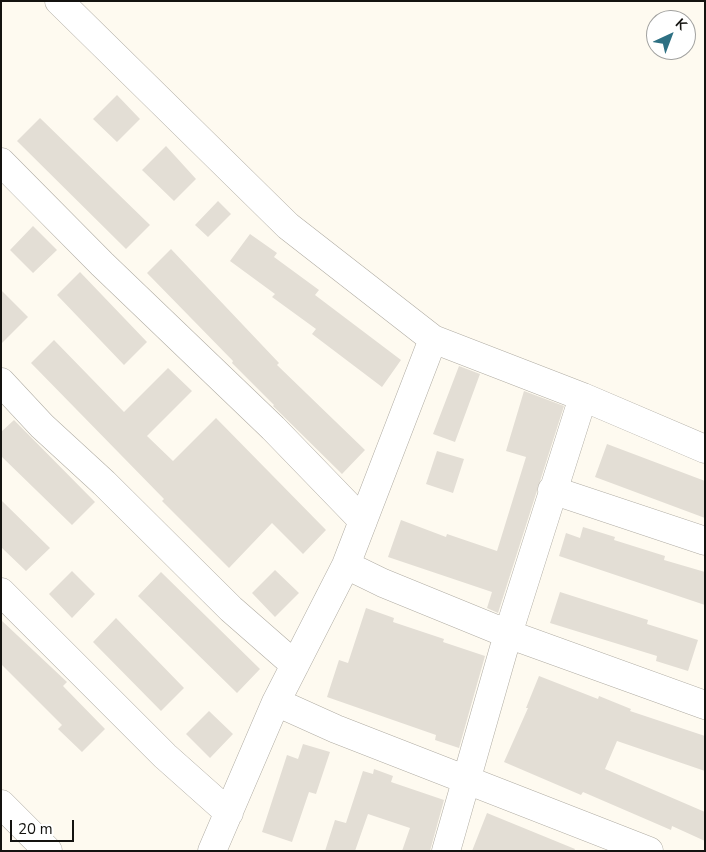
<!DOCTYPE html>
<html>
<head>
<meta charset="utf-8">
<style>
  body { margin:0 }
  #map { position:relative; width:706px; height:852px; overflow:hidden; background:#fefaf0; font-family:"Nunito Sans",sans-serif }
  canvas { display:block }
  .frame { position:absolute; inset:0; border:2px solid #141310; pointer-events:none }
  .north { position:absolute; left:646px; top:10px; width:50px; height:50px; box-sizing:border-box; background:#fff; border:1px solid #a1a19f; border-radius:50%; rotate:43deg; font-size:14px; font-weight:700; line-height:20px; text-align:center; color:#141310 }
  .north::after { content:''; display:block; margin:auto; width:18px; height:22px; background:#2e7083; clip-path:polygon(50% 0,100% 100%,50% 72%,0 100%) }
  .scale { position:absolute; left:10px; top:820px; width:64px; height:22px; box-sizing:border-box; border:2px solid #141310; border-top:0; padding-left:6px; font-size:15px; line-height:18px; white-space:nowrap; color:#141310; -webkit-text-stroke:4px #fff; paint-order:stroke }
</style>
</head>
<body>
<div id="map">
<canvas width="706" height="852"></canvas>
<div class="frame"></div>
<div class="north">K</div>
<div class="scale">20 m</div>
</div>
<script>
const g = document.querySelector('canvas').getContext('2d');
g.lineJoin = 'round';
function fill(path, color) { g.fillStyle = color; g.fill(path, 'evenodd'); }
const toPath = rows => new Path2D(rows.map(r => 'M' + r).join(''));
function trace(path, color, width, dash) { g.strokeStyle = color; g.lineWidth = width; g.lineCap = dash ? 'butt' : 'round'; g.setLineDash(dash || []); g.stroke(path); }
const building = toPath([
  [117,95,140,119,117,142,93,119],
  [40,118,150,225,126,249,17,141],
  [166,146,196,179,174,201,142,170],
  [218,201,231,214,208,237,195,225],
  [33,226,57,250,33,273,10,250],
  [250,234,277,253,274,257,319,290,315,295,401,360,382,387,312,334,316,329,272,297,275,294,230,261],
  [171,249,279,363,277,365,365,450,342,474,273,406,274,405,232,363,233,361,147,273],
  [80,272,147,342,124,365,57,295],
  [1,290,28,317,1,344],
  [54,340,124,412,168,368,192,391,147,436,173,461,216,418,326,530,303,554,272,523,229,568,162,501,164,499,31,363],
  [459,366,480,374,455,442,433,434],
  [524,391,564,406,498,613,487,608,492,592,388,557,401,520,446,537,447,534,497,551,526,457,506,451],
  [14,420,95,502,72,525,1,456,1,432],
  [607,444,705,481,705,518,595,477],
  [437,451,464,459,453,493,426,484],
  [1,500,50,548,26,571,1,547],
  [583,527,615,537,614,540,665,556,664,560,705,572,705,605,559,556,566,533,580,538],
  [275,570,299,593,275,617,252,593],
  [72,571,95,594,72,618,49,594],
  [161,572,260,669,237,693,138,596],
  [560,592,648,620,647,624,698,640,688,671,656,661,657,656,550,623],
  [366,608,394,618,393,622,444,639,443,642,485,656,459,748,435,740,436,735,327,697,339,660,348,663],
  [116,618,184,688,161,711,93,642],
  [1,620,67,682,63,686,105,729,82,752,58,729,62,725,1,664],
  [539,676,598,699,599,696,631,709,630,711,705,736,705,771,617,741,605,769,705,812,705,841,672,826,671,830,583,792,581,795,504,762,528,708,526,708],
  [209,711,233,734,210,758,186,734],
  [303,744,330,752,316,794,309,792,292,842,262,832,287,755,298,759],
  [374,769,393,776,391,782,444,800,430,851,402,851,410,828,368,814,355,851,325,851,335,820,346,823,363,771,373,774],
  [487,813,575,849,574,851,472,851]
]);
const minor = toPath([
  [59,1,288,226,433,339,583,397,705,449],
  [1,162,102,264,273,428,363,521],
  [1,382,42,426,104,483,231,609,295,665],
  [552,490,705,541],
  [346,565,383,583,508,634,705,705],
  [1,592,165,756,229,813],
  [276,702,336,729,649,851],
  [1,804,48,851],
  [212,851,276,702,346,565,433,339],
  [446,851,508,634,583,397]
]);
fill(building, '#e3ded5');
trace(minor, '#b0aca3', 29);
trace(minor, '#fff', 28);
</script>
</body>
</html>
